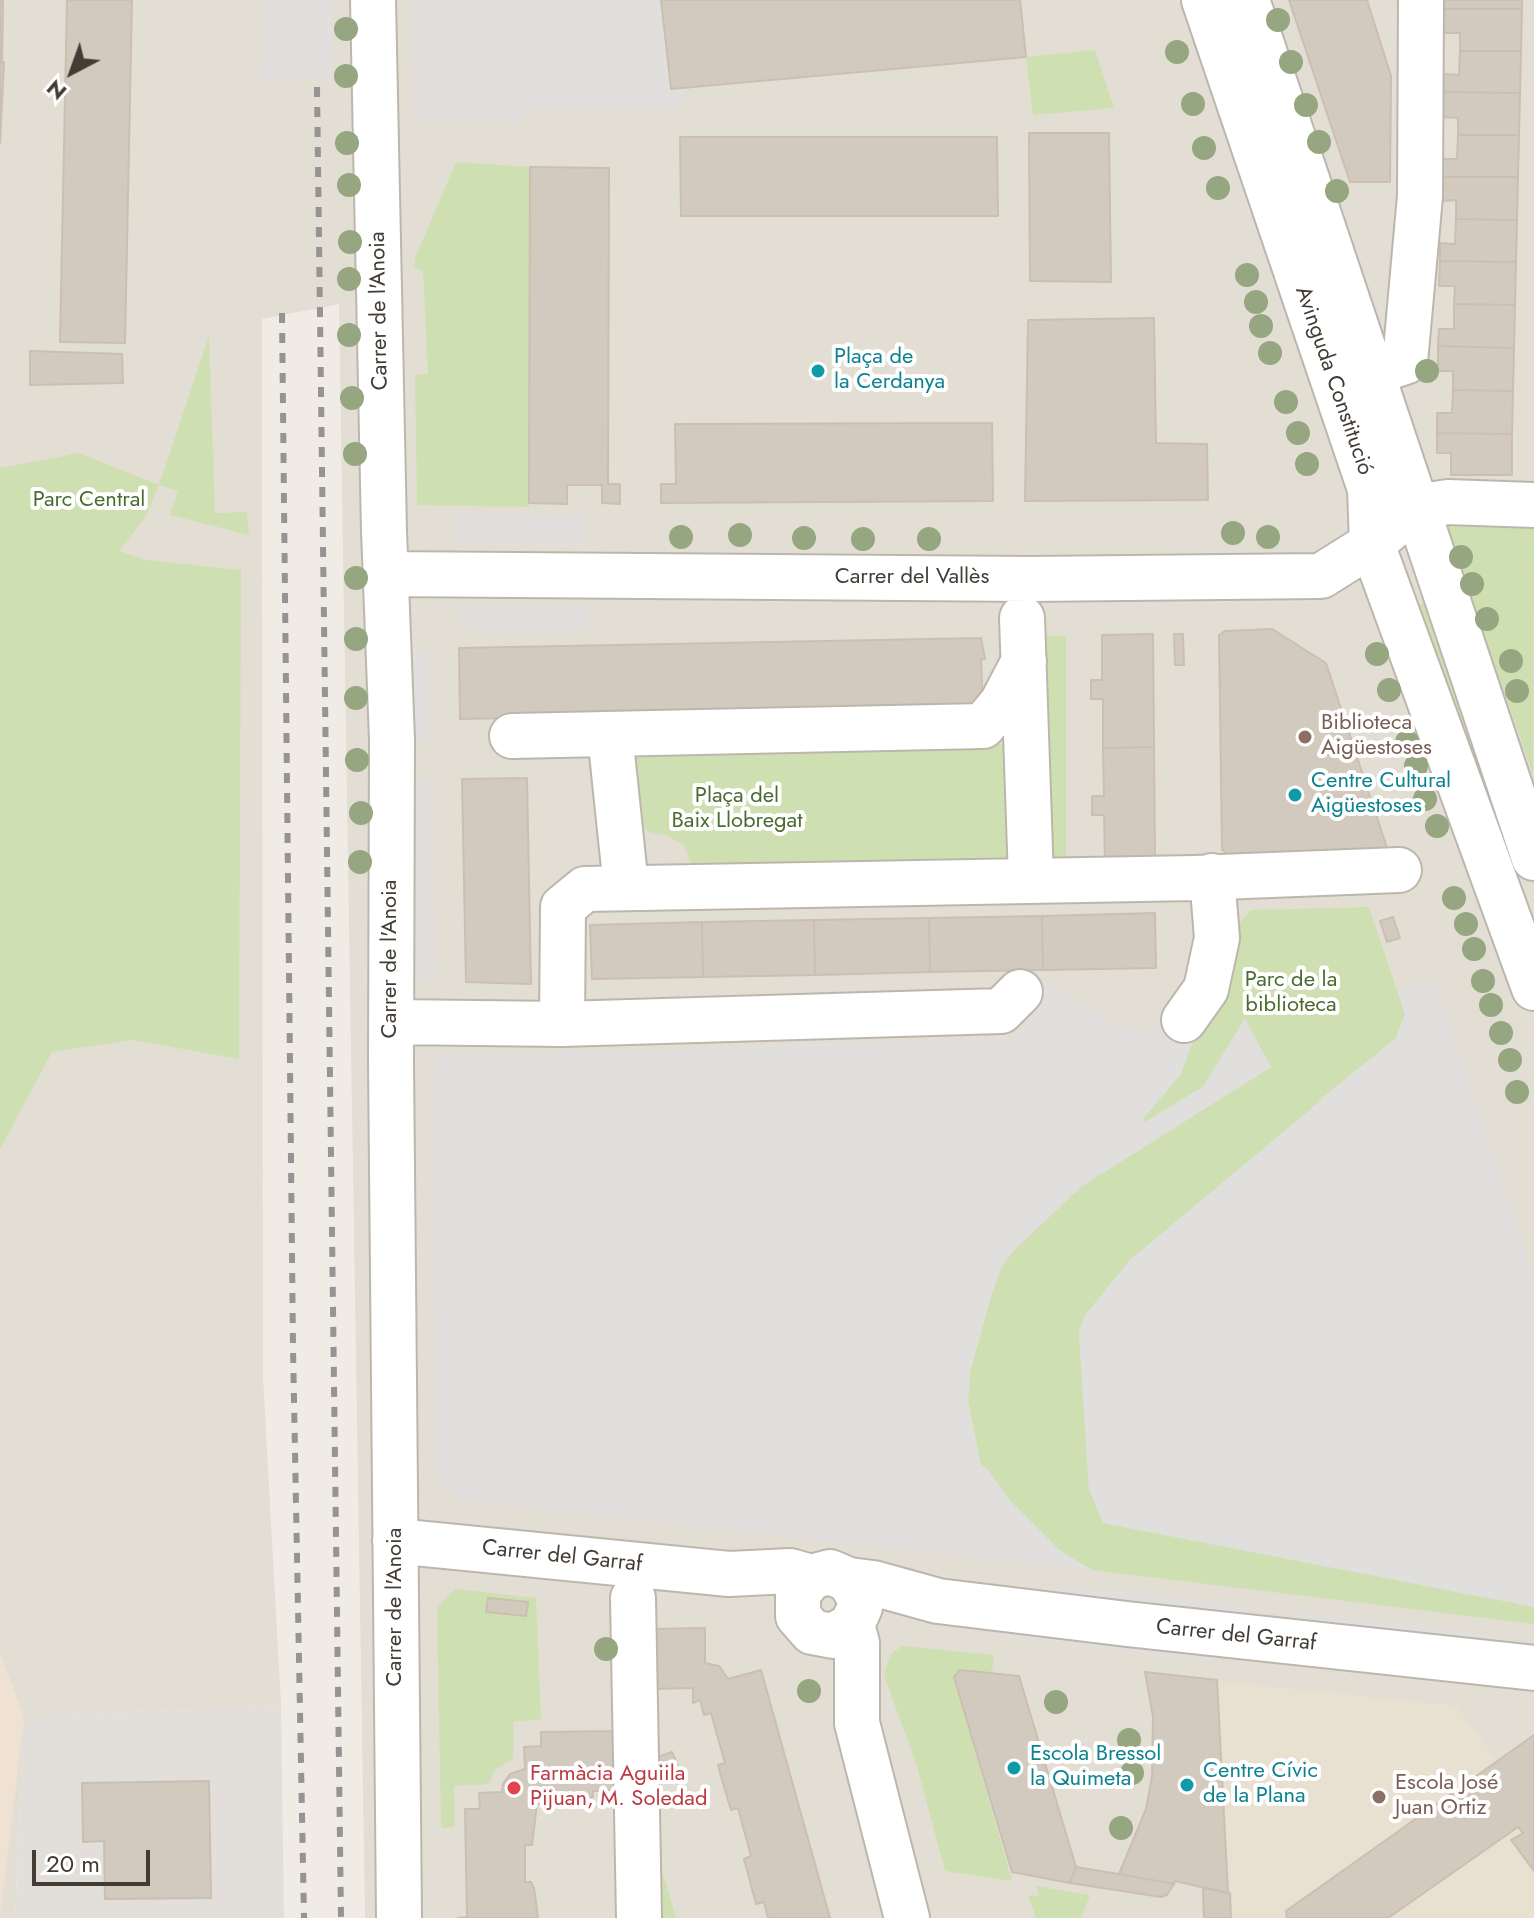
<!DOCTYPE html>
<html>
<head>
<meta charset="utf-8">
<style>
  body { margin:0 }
  #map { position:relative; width:1534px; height:1918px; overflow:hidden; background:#f0ece5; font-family:Jost,sans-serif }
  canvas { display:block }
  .north { position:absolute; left:32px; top:32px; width:80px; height:80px; -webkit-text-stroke:6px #fff; paint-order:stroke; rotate:221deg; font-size:22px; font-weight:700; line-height:32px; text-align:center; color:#423c35 }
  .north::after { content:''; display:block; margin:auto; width:28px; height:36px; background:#423c35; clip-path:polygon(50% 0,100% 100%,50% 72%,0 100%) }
  .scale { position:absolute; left:32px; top:1850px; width:118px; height:36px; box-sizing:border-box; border:4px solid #423c35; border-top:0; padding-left:10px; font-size:24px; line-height:28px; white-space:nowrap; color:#423c35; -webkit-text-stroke:6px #fff; paint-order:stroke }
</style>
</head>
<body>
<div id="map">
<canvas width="1534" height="1918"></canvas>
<div class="north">N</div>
<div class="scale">20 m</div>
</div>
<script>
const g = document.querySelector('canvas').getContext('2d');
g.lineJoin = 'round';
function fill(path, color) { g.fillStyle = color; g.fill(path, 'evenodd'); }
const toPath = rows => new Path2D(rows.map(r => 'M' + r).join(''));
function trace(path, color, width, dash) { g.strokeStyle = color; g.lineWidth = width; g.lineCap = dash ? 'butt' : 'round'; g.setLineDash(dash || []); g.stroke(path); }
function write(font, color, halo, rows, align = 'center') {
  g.font = font + ' Jost,sans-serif'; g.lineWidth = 8; g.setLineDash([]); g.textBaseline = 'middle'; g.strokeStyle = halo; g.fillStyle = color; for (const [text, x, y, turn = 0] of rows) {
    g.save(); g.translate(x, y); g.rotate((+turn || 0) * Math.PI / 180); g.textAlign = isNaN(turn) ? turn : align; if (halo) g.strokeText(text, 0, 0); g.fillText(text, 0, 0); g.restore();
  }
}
const residential = toPath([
  [0,0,1534,0,1534,1918,365,1918,339,304,262,319,263,1377,281,1705,24,1717,15,1918,0,1918]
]);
const commercial = toPath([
  [0,1653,24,1717,0,1918]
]);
const industrial = toPath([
  [281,1705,284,1918,15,1918,24,1717]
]);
const education = toPath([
  [1217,1681,1456,1706,1497,1761,1534,1735,1534,1918,1231,1918]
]);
const green = toPath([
  [1095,50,1114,108,1033,115,1026,57],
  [456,162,530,167,529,507,417,505,415,375,428,374,423,270,414,269,415,258],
  [209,336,215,513,247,512,249,535,170,515,178,491,159,485,145,518,119,551,146,560,241,570,239,1059,132,1040,52,1052,0,1149,0,468,79,453,159,485],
  [1446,522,1534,523,1533,775,1449,534],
  [1428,599,1486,774,1477,776,1473,770,1420,605],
  [1035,635,1066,636,1066,862,1042,864],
  [625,736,1005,744,1020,867,693,867,683,844,665,835,649,832,638,824,631,784,639,772],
  [1369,907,1405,1014,1396,1038,1323,1097,1079,1332,1089,1489,1534,1607,1534,1624,1092,1570,1059,1550,1009,1500,986,1467,981,1467,968,1401,970,1372,992,1293,1002,1266,1015,1249,1082,1186,1271,1067,1244,1020,1203,1087,1145,1122,1142,1119,1180,1075,1193,1041,1216,995,1234,929,1251,910],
  [455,1589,536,1598,541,1719,514,1722,513,1758,494,1771,489,1784,454,1786,455,1827,441,1828,437,1608],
  [903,1646,994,1655,992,1673,960,1670,954,1677,1012,1881,945,1871,917,1766,884,1675,889,1658,894,1651],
  [647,1817,676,1918,648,1918],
  [1036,1886,1090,1895,1081,1918,1036,1918,1028,1895,1039,1896]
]);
const parking = toPath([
  [263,0,332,0,332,80,259,79,264,45],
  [411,0,661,0,671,89,681,88,684,108,523,108,522,122,414,121],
  [457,513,585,515,585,546,457,545],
  [1322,591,1322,603,1043,604,1043,592],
  [706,593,1016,593,1016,602,706,603],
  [461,605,588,606,587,631,460,629],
  [401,649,427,649,429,741,402,741],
  [430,780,436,980,410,981,404,781],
  [1045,978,1050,978,1050,985,1119,1027,1152,1030,1167,1022,1193,1041,1180,1075,1143,1119,1145,1122,1203,1087,1245,1019,1271,1067,1082,1186,1015,1249,1002,1266,992,1293,970,1372,968,1401,981,1467,986,1467,1009,1500,1059,1550,1092,1570,461,1500,443,1483,437,1471,430,1088,436,1063,442,1056,1018,1038],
  [1435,978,1534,1280,1534,1607,1103,1523,1089,1489,1079,1332,1085,1315,1131,1259,1396,1038,1405,1015,1398,992],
  [1059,1585,1251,1606,1249,1620,1058,1599],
  [1295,1611,1495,1635,1494,1648,1293,1625],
  [986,1623,1216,1651,1214,1662,984,1634]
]);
const building = toPath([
  [0,0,3,0,2,62,4,62,0,143,0,0],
  [67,0,132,0,125,343,60,342,67,0],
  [661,0,1020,0,1026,57,671,89,661,0],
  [1289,0,1367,0,1391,76,1390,182,1350,182,1289,0],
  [1443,0,1522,0,1522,9,1443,9,1443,0],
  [1443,9,1522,9,1521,51,1460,51,1460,33,1443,33,1443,9],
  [1460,51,1521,51,1520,93,1442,92,1443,74,1459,75,1460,51],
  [1442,92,1520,93,1519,135,1458,135,1458,118,1442,117,1442,92],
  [1029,133,1109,133,1111,282,1030,281,1029,133],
  [1458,135,1519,135,1518,177,1441,177,1441,159,1457,159,1458,135],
  [680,137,997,137,998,216,681,216,680,137],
  [530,167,609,168,608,484,620,484,620,504,602,503,602,485,567,485,567,504,529,503,530,167],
  [1441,177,1518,177,1517,220,1456,219,1456,200,1441,201,1441,177],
  [1456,219,1517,220,1516,262,1440,261,1440,243,1455,244,1456,219],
  [1440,261,1516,262,1515,305,1454,304,1455,286,1439,286,1440,261],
  [1454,304,1515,305,1514,348,1438,346,1439,329,1454,329,1454,304],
  [1154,318,1156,443,1207,444,1208,500,1025,501,1028,320,1154,318],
  [1438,346,1514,348,1513,391,1453,390,1453,371,1438,371,1438,346],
  [30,351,122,354,123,383,30,385,30,351],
  [1453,390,1513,391,1512,434,1437,433,1437,413,1452,413,1453,390],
  [992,423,993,501,661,503,661,484,676,484,675,424,992,423],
  [1437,433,1512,434,1512,475,1451,475,1451,453,1437,453,1437,433],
  [1272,629,1326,663,1387,848,1385,853,1230,858,1222,849,1219,635,1225,631,1272,629],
  [1153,634,1154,747,1103,748,1103,699,1091,699,1091,680,1102,680,1102,635,1153,634],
  [1174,634,1183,634,1184,665,1175,665,1174,634],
  [981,638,985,659,981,659,983,708,460,719,459,648,981,638],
  [1154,747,1155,863,1105,861,1104,815,1092,815,1092,796,1104,796,1103,748,1154,747],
  [527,778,531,984,466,982,462,779,527,778],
  [1155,913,1156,968,1043,970,1042,916,1155,913],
  [1042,916,1043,970,930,972,929,918,1042,916],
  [1393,917,1400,938,1387,942,1380,921,1393,917],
  [929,918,930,972,815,975,814,920,929,918],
  [814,920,815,975,703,977,702,922,814,920],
  [702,922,703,977,592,979,590,925,702,922],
  [488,1598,528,1602,526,1616,486,1612,488,1598],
  [705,1628,705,1663,719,1666,728,1679,761,1670,830,1918,768,1918,764,1902,756,1904,744,1859,751,1856,738,1808,731,1810,722,1780,718,1765,725,1763,711,1713,704,1715,700,1700,693,1703,693,1688,652,1689,650,1629,705,1628],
  [960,1670,1019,1676,1076,1867,1070,1883,1012,1872,954,1677,960,1670],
  [1145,1672,1217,1680,1228,1893,1175,1881,1174,1884,1119,1874,1146,1809,1152,1777,1153,1717,1145,1672],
  [615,1731,616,1790,593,1791,593,1797,537,1804,532,1845,525,1845,525,1882,531,1882,534,1888,538,1918,458,1918,467,1917,465,1809,480,1809,479,1793,502,1792,503,1784,510,1774,525,1769,524,1747,541,1746,541,1732,615,1731],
  [1534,1735,1534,1871,1511,1840,1523,1833,1518,1827,1388,1918,1287,1918,1286,1911,1534,1735],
  [672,1752,682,1776,656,1785,655,1758,672,1752],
  [209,1781,211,1898,105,1899,104,1841,83,1842,82,1783,209,1781],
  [1076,1867,1119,1874,1174,1884,1167,1895,1161,1897,1070,1883,1076,1867],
  [1203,1888,1230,1893,1231,1918,1204,1918,1203,1888]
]);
const minor = toPath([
  [373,0,384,531,392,740,391,1061,399,1918],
  [1204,0,1370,489,1372,544,1534,988],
  [1247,0,1534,858],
  [1372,373,1405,362,1420,196,1421,0],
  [386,574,1031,579,1321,576,1372,544,1416,507,1448,502,1534,505],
  [1022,618,1031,879],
  [610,734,626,887],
  [512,736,983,726,1002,703,1024,661],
  [1184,1020,1206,989,1217,938,1212,876],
  [392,1022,562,1024,563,907,585,889,1195,878,1399,870],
  [562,1024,1001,1011,1020,992],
  [395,1541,729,1574,790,1571,811,1577],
  [849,1580,859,1597,860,1607,852,1625,833,1636,812,1632,798,1616,798,1594,811,1577,830,1572,849,1580,873,1583,938,1601,1127,1624,1534,1668],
  [633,1598,639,1918],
  [852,1625,857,1643,857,1723,907,1918]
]);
const rail = toPath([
  [317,87,341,1918],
  [282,313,293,1348,304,1918]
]);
const trees = [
  [1278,20],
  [346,29],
  [1177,52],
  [1291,62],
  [346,76],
  [1193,104],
  [1306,105],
  [1319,142],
  [347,143],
  [1204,148],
  [349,185],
  [1218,188],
  [1337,191],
  [350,242],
  [1247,275],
  [349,279],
  [1256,302],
  [1261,326],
  [349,335],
  [1270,353],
  [1427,371],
  [352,398],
  [1286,402],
  [1298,433],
  [355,454],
  [1307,464],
  [1233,533],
  [740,535],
  [681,537],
  [1268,537],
  [804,538],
  [863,539],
  [929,539],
  [1461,557],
  [356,578],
  [1472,584],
  [1487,619],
  [356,639],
  [1377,654],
  [1511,661],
  [1389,690],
  [1517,691],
  [356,698],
  [1407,742],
  [357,760],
  [1416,766],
  [1425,799],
  [361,813],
  [1437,826],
  [360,862],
  [1454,898],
  [1466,924],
  [1474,949],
  [1483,981],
  [1491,1005],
  [1501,1033],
  [1510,1060],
  [1517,1092],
  [606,1649],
  [809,1691],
  [1056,1702],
  [1129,1740],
  [1132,1773],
  [1121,1828]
];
const markers = [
  [818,371,8,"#0f9aa8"],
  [1305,737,8,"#8d6e63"],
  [1295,795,8,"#0f9aa8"],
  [1014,1768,8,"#0f9aa8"],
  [1187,1785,8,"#0f9aa8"],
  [514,1788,8,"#e0444e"],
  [1379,1797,8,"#8d6e63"]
];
const streetNames = [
  ["Carrer de l'Anoia",380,311,-91],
  ["Avinguda Constitució",1333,381,71],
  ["Carrer del Vallès",912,578],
  ["Carrer de l'Anoia",391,959,-90],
  ["Carrer del Garraf",562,1557,6],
  ["Carrer de l'Anoia",396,1607,-90],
  ["Carrer del Garraf",1236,1636,6]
];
const cultureNames = [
  ["Plaça de",834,358],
  ["la Cerdanya",834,383],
  ["Centre Cultural",1311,782],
  ["Aigüestoses",1311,807],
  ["Escola Bressol",1030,1755],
  ["la Quimeta",1030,1780],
  ["Centre Cívic",1203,1772],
  ["de la Plana",1203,1797]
];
const parkNames = [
  ["Parc Central",89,501],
  ["Plaça del",737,797],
  ["Baix Llobregat",737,822],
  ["Parc de la",1291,981],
  ["biblioteca",1291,1006]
];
const educationNames = [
  ["Biblioteca",1321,724],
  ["Aigüestoses",1321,749],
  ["Escola José",1395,1784],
  ["Juan Ortiz",1395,1809]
];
const healthNames = [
  ["Farmàcia Aguiila",530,1775],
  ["Pijuan, M. Soledad",530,1800]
];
fill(residential, '#e3ded4');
fill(commercial, '#f0e2d2');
fill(industrial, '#e2deda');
fill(education, '#e8e0d0');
fill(green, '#cee0b2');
fill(parking, '#e1dfdd');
fill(building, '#d3cabf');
trace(building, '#cabfb0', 2);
trace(minor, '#bdb6ac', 48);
trace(minor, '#fff', 44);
trace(rail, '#949494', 6, [10, 10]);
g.fillStyle = '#95a681';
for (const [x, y] of trees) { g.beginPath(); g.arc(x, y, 12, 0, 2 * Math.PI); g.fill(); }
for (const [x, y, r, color] of markers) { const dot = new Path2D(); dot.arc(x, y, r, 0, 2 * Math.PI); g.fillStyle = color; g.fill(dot); trace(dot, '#fff', 3); }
write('22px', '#423c35', '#fff', streetNames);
write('22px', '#0d838f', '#fff', cultureNames, 'left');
write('22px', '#4a6c30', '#fff', parkNames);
write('22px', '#785e54', '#fff', educationNames, 'left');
write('22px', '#be3a42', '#fff', healthNames, 'left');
</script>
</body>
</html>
